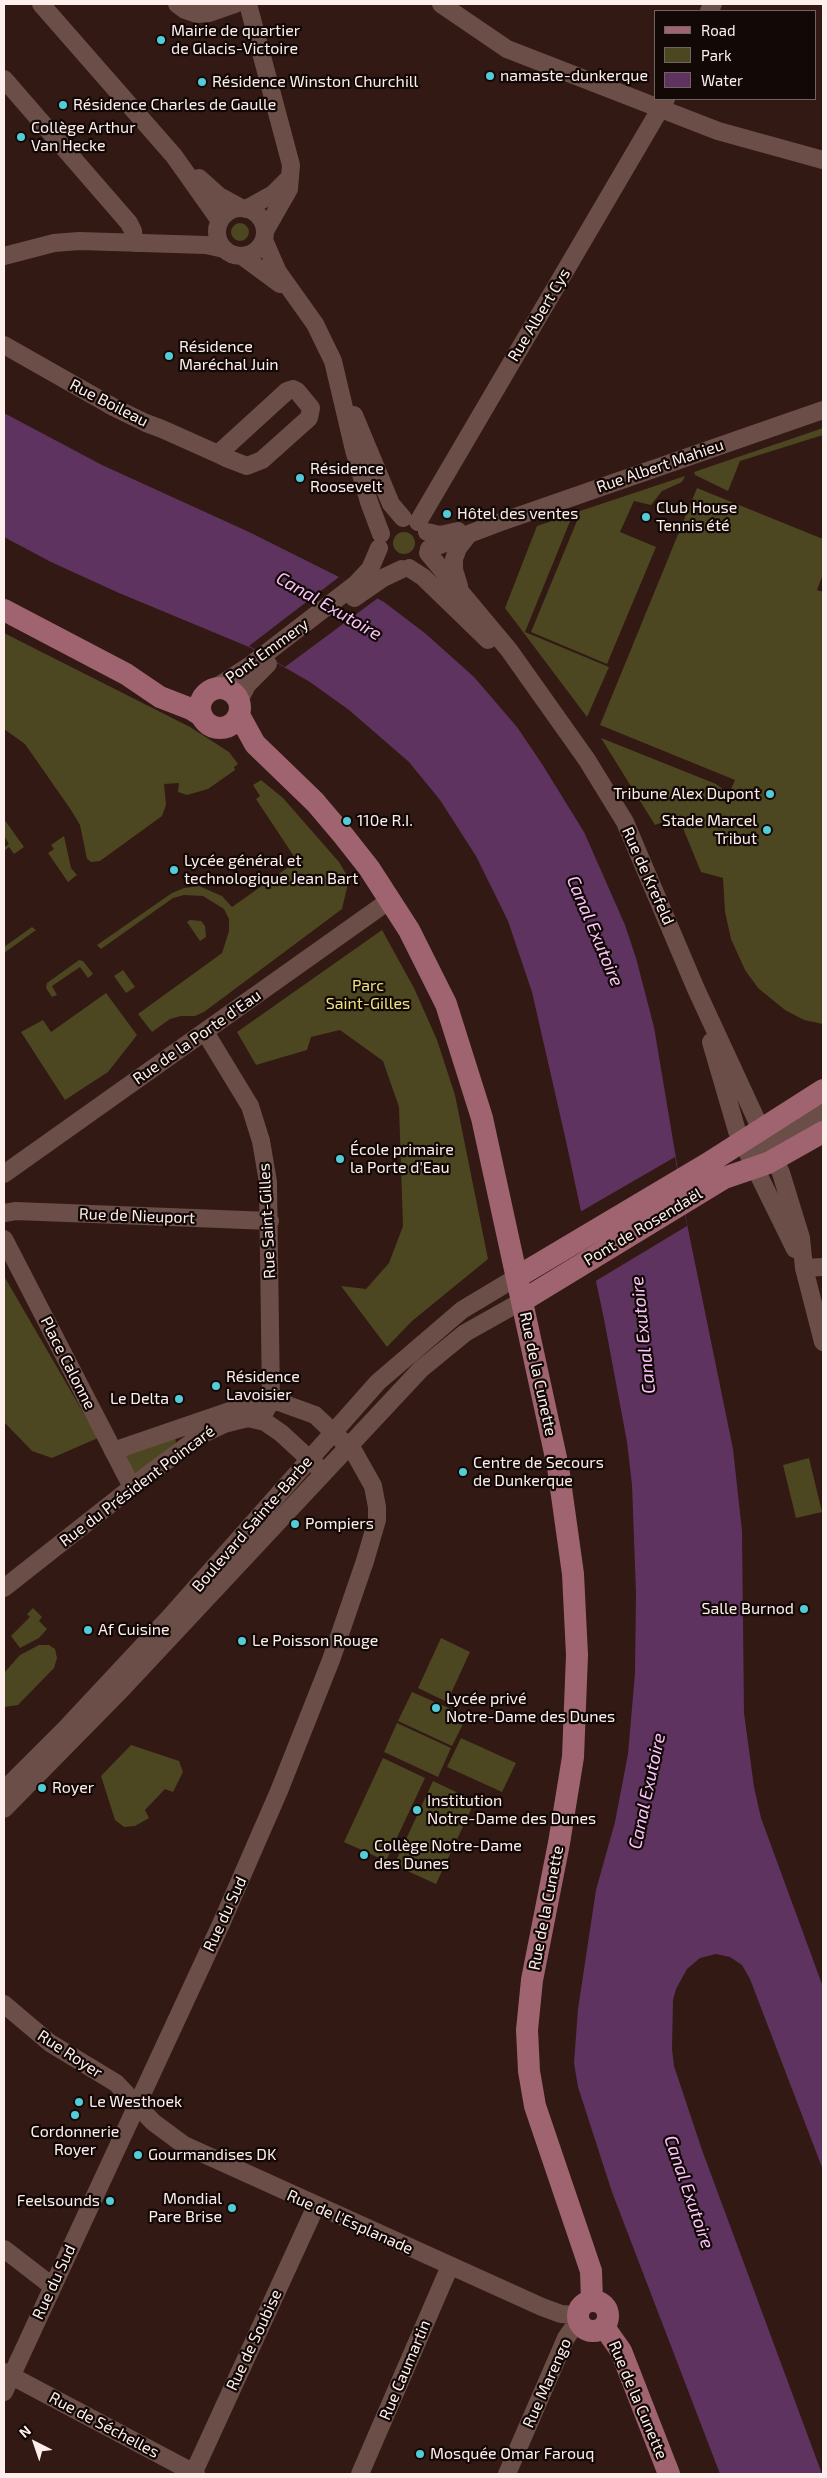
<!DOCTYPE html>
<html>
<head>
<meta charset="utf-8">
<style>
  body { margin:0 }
  #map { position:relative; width:827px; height:2478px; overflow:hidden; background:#321914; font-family:"Exo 2",sans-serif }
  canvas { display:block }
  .frame { position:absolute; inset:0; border:5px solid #feefec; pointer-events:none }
  .legend { position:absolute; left:654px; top:10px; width:162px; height:90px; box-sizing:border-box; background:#120806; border:1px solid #706462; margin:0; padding:6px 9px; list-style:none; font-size:15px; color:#feefec }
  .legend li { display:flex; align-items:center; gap:10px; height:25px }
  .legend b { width:25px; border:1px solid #706462 }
  .north { position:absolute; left:10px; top:2418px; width:50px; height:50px; -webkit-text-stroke:4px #120806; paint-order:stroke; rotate:319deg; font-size:14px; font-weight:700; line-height:20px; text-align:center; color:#feefec }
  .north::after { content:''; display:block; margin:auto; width:18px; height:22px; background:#feefec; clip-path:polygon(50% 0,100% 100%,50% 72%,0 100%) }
</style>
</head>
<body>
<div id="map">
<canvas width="827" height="2478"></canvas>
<div class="frame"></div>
<ul class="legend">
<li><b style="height:6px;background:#a06471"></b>Road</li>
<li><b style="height:14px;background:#4c4621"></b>Park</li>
<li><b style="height:14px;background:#5e335f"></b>Water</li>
</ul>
<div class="north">N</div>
</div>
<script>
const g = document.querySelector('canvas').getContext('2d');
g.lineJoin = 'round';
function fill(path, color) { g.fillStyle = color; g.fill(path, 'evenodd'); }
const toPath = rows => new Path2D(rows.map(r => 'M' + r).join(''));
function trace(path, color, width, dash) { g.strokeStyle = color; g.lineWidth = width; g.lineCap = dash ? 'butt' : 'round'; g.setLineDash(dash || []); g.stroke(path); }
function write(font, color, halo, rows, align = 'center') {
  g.font = font + ' "Exo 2",sans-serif'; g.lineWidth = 4.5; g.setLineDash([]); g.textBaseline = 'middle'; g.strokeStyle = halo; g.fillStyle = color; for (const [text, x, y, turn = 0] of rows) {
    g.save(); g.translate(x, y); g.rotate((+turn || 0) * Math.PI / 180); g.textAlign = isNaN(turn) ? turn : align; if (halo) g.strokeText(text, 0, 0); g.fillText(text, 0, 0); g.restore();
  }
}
const green = toPath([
  '231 232a9 9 0 1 1 18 0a9 9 0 1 1-18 0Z',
  [823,428,823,435,740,461,728,491,695,475,694,472],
  [685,476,682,482,662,491,651,505,634,501,620,532,656,547,607,664,531,632,579,516,574,513],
  [697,488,823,539,823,574,817,590,823,592,823,1024,804,1020,785,1010,758,988,745,970,731,939,725,912,723,878,701,872,678,816,655,825,601,738,716,784,724,790,726,800,735,780,600,725],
  [573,514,525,632,609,667,587,717,505,608,537,526],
  '393 543a11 11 0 1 1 22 0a11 11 0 1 1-22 0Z',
  [4,633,190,727,229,752,238,764,234,767,235,770,208,789,187,795,178,792,179,783,164,784,166,805,162,816,100,861,91,862,87,859,80,825,71,810,25,744,4,729],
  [261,780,283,798,339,862,349,879,342,909,204,1012,195,1016,181,1016,170,1019,152,1032,138,1014,222,953,229,931,229,919,224,909,203,896,184,895,173,898,101,949,97,945,172,893,184,888,199,886,222,896,232,907,297,861,256,799,260,796,253,785],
  [4,819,24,847,14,854,9,847,4,851,4,848,9,844,4,836],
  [64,836,71,868,77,875,68,882,48,853,54,849,51,845],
  [190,920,201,921,205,926,206,937,200,941,187,922],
  [32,927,36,930,4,953,4,947],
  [382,930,414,988,437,1040,455,1095,488,1259,412,1321,387,1347,341,1286,366,1289,389,1263,403,1226,399,1107,383,1061,340,1030,311,1037,307,1050,256,1065,237,1032],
  [79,960,83,961,93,974,88,978,80,967,52,986,57,995,52,997,46,988,47,983],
  [123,970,135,987,126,993,114,976],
  [106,993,137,1035,108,1072,65,1100,21,1032,43,1020,51,1032],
  [4,1276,98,1438,52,1458,32,1451,4,1422],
  [175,1437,176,1442,171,1450,134,1477,125,1457,126,1454],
  [809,1458,822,1512,796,1518,783,1465],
  [33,1608,42,1617,39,1621,47,1629,39,1638,20,1648,11,1636,30,1617,27,1614],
  [441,1638,470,1652,447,1702,418,1688],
  [39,1645,49,1645,55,1649,57,1658,54,1668,18,1705,4,1707,4,1673,20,1655],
  [412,1692,467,1716,452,1746,398,1721],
  [397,1723,451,1748,438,1777,384,1752],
  [461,1738,516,1763,502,1792,447,1767],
  [131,1745,179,1761,183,1772,173,1792,165,1789,145,1810,149,1818,135,1826,124,1827,115,1820,101,1776],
  [383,1758,425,1778,386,1861,344,1842],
  [433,1781,475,1801,436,1884,394,1865]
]);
const water = toPath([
  [4,413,102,465,249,532,339,577,384,602,426,634,474,677,517,727,542,764,584,832,625,925,636,958,654,1027,687,1224,733,1449,742,1531,744,1713,754,1787,761,1818,823,1987,823,2170,750,1979,742,1965,730,1957,716,1954,700,1958,687,1969,676,1989,673,2000,672,2049,674,2066,702,2150,822,2474,720,2474,612,2192,578,2087,574,2063,578,2009,596,1890,615,1822,628,1754,635,1673,636,1593,632,1485,627,1442,604,1319,566,1141,532,992,508,921,476,856,440,800,409,762,349,710,310,682,249,647,119,593,51,562,4,537]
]);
const pier = toPath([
  [339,577,378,598,285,667,249,646],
  [675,1157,687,1226,594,1282,580,1212]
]);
const minor = toPath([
  [41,4,174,156,220,221],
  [177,4,185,10,197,14,209,13,235,4],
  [248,4,291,165,289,189,265,231],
  [441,4,507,49,718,131,823,160],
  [709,11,713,4],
  [4,79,129,223,133,231,134,243],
  [199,178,219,196,241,208],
  '217 232a24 24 0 1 1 48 0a24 24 0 1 1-48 0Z',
  [246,209,273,194,287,180],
  [264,240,278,272,315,324,333,361,354,450,369,502,381,534],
  [4,256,54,243,79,241,206,245,224,249],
  [242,256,280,284],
  [4,345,115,408,146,423,162,429,218,454,226,458,234,461,247,466,262,460,309,418,311,408,297,391,293,389,287,391,218,454],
  [354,415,391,504,403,518],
  [418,522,666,99],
  [427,532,440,535,458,531],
  [429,549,498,523,823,410],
  [428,553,509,650,587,760,625,822,696,989,781,1173,801,1238,804,1268,823,1342],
  [409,568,423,577,488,640],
  [459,586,454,570,454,559,458,548,469,534],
  [354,598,383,578,402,569],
  [215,688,252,664,356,584,370,569,379,548],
  [239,701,247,685,268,664],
  [205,1032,250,1106,261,1141,268,1182,271,1401,266,1410,256,1419],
  [711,1042,737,1131,795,1249],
  [760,1150,823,1111],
  [4,1174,390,900],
  [4,1213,16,1211,270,1221],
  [4,1239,132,1487],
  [804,1268,823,1267],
  [4,1588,150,1473,203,1434,224,1424,248,1418,265,1422,281,1433,318,1467],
  [4,1790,68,1726,168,1619,378,1382,462,1310,517,1277],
  [4,1809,119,1692,421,1369,465,1333,522,1301],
  [4,2004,50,2043,116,2083,153,2122,184,2145,542,2307,561,2314,578,2315],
  [4,2249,52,2286],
  [4,2372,196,2474],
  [4,2392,221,1924,279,1791,331,1660,365,1561,377,1520,377,1507,373,1486,354,1452,315,1415,279,1402,256,1402,113,1451],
  [193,2474,316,2206],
  [360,2474,450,2266],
  [507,2474,566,2338,578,2321]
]);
const major = toPath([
  [4,610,126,674,160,697,191,709,202,716],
  '200 708a20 20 0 1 1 40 0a20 20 0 1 1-40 0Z',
  [239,715,255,744,315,802,343,835,369,868,409,930,446,1004,482,1118,558,1467,573,1574,577,1655,573,1757,559,1843,532,1980,527,2030,529,2071,535,2106,591,2271,592,2301],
  [517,1277,707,1164,823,1090],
  [522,1301,724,1178,768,1163,823,1132],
  '578 2316a15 15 0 1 1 30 0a15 15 0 1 1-30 0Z',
  [604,2327,621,2351,669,2474]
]);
const markers = [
  [161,40,5,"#52ccd6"],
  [490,76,5,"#52ccd6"],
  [202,82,5,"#52ccd6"],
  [63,105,5,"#52ccd6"],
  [21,137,5,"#52ccd6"],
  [169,356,5,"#52ccd6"],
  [300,478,5,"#52ccd6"],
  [447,514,5,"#52ccd6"],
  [646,517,5,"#52ccd6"],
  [770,794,5,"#52ccd6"],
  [347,821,5,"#52ccd6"],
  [767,830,5,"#52ccd6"],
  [174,870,5,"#52ccd6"],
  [340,1159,5,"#52ccd6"],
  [216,1386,5,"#52ccd6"],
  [179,1399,5,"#52ccd6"],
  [463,1472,5,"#52ccd6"],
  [295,1524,5,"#52ccd6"],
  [804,1609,5,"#52ccd6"],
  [88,1630,5,"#52ccd6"],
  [242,1641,5,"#52ccd6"],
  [436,1708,5,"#52ccd6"],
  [42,1788,5,"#52ccd6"],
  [417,1810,5,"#52ccd6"],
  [364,1855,5,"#52ccd6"],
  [79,2102,5,"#52ccd6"],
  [75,2115,5,"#52ccd6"],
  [138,2155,5,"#52ccd6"],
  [110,2201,5,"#52ccd6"],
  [232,2208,5,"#52ccd6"],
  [420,2454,5,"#52ccd6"]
];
const poiNames = [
  ["Mairie de quartier",171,31],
  ["de Glacis-Victoire",171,49],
  ["namaste-dunkerque",500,76],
  ["Résidence Winston Churchill",212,82],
  ["Résidence Charles de Gaulle",73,105],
  ["Collège Arthur",31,128],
  ["Van Hecke",31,146],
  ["Résidence",179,347],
  ["Maréchal Juin",179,365],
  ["Résidence",310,469],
  ["Roosevelt",310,487],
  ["Club House",656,508],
  ["Tennis été",656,526],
  ["Hôtel des ventes",457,514],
  ["Tribune Alex Dupont",760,794,"right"],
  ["110e R.I.",357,821],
  ["Stade Marcel",757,821,"right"],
  ["Tribut",757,839,"right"],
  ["Lycée général et",184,861],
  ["technologique Jean Bart",184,879],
  ["École primaire",350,1150],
  ["la Porte d'Eau",350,1168],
  ["Résidence",226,1377],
  ["Lavoisier",226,1395],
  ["Le Delta",169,1399,"right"],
  ["Centre de Secours",473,1463],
  ["de Dunkerque",473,1481],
  ["Pompiers",305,1524],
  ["Salle Burnod",794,1609,"right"],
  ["Af Cuisine",98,1630],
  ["Le Poisson Rouge",252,1641],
  ["Lycée privé",446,1699],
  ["Notre-Dame des Dunes",446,1717],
  ["Royer",52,1788],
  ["Institution",427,1801],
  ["Notre-Dame des Dunes",427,1819],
  ["Collège Notre-Dame",374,1846],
  ["des Dunes",374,1864],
  ["Le Westhoek",89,2102],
  ["Cordonnerie",75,2132,"center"],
  ["Royer",75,2150,"center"],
  ["Gourmandises DK",148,2155],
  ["Mondial",222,2199,"right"],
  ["Pare Brise",222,2217,"right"],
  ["Feelsounds",100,2201,"right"],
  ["Mosquée Omar Farouq",430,2454]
];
const streetNames = [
  ["Rue Albert Cys",539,315,-59],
  ["Rue Boileau",109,403,27],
  ["Rue Albert Mahieu",660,466,-19],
  ["Pont Emmery",267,651,-36],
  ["Rue de Krefeld",648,876,66],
  ["Rue de la Porte d'Eau",197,1037,-35],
  ["Rue de Nieuport",137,1216,2],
  ["Rue Saint-Gilles",267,1221,-93],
  ["Pont de Rosendaël",643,1227,-31],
  ["Place Calonne",68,1363,63],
  ["Rue de la Cunette",538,1374,78],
  ["Rue du Président Poincaré",137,1486,-37],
  ["Boulevard Sainte-Barbe",252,1524,-49],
  ["Rue de la Cunette",546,1908,-79],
  ["Rue du Sud",225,1914,-65],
  ["Rue Royer",70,2054,33],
  ["Rue de l'Esplanade",350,2222,24],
  ["Rue du Sud",54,2282,-65],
  ["Rue de Soubise",254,2340,-65],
  ["Rue Caumartin",405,2370,-67],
  ["Rue Marengo",547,2383,-66],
  ["Rue de la Cunette",638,2400,67],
  ["Rue de Séchelles",104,2425,28]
];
const parkNames = [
  ["Parc",368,986],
  ["Saint-Gilles",368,1004]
];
const waterNames = [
  ["Canal Exutoire",329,606,30],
  ["Canal Exutoire",595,931,67],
  ["Canal Exutoire",643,1335,-96],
  ["Canal Exutoire",647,1791,-78],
  ["Canal Exutoire",689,2192,71]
];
fill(green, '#4c4621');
fill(water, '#5e335f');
fill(pier, '#321914');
trace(minor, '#6b4e47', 18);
trace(major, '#a06471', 22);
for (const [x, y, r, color] of markers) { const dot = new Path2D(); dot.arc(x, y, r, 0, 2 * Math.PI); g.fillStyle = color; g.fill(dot); trace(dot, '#120806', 2); }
write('16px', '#feefec', '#120806', poiNames, 'left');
write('16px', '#feefec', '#120806', streetNames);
write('16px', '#efe281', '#120806', parkNames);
write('italic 18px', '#fcc5fc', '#120806', waterNames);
</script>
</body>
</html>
